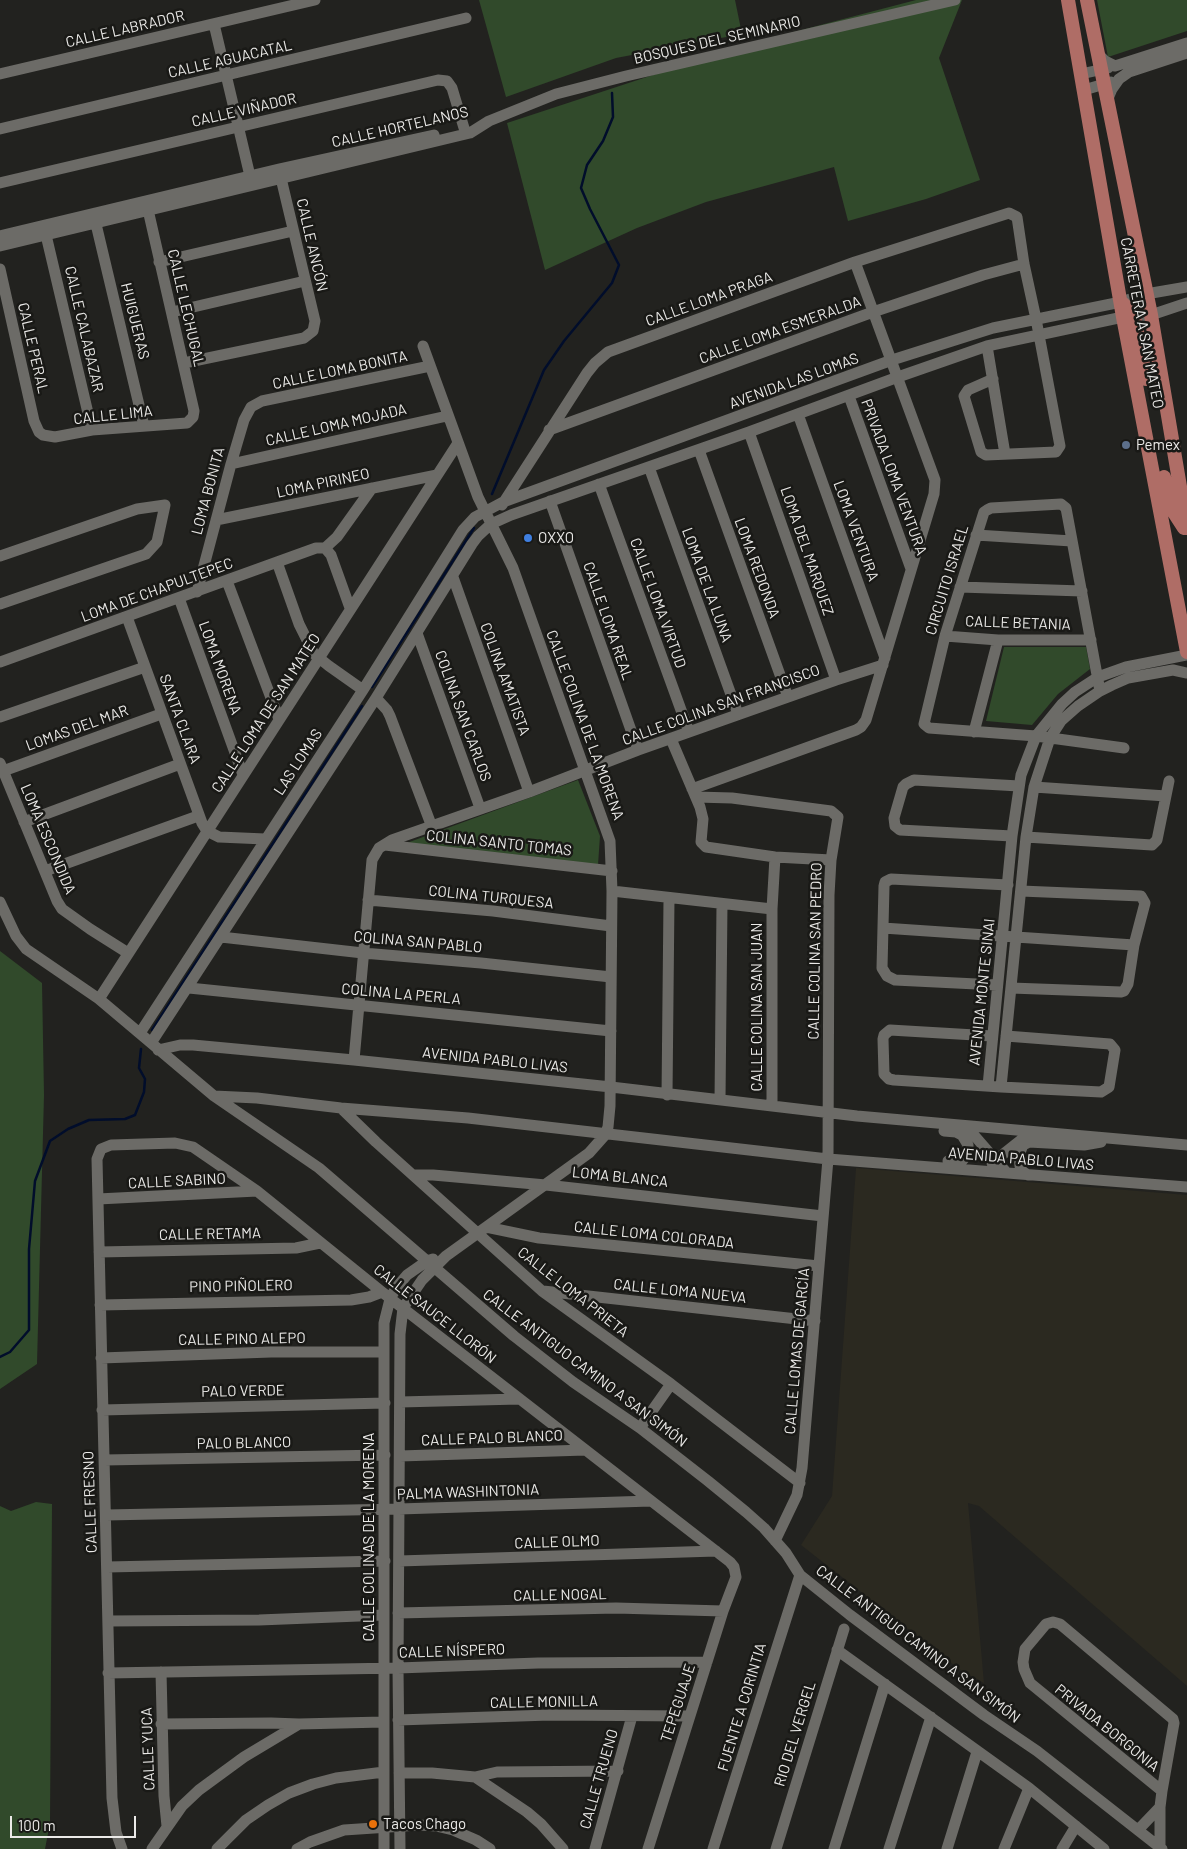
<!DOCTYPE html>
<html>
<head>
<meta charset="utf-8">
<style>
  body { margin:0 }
  #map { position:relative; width:1187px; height:1849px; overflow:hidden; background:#22221f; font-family:Barlow,sans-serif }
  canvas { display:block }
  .scale { position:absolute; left:10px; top:1816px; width:126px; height:22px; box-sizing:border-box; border:2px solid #ebeae8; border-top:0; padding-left:6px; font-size:15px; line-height:18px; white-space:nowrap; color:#ebeae8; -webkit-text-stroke:4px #191916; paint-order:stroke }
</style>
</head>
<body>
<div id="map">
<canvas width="1187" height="1849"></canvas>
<div class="scale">100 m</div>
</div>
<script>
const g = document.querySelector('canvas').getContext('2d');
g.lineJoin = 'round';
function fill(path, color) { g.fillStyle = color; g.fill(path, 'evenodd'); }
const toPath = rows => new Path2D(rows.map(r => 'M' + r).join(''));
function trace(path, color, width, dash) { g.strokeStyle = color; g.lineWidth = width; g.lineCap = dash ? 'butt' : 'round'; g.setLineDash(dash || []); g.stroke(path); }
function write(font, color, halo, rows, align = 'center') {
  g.font = font + ' Barlow,sans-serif'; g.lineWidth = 5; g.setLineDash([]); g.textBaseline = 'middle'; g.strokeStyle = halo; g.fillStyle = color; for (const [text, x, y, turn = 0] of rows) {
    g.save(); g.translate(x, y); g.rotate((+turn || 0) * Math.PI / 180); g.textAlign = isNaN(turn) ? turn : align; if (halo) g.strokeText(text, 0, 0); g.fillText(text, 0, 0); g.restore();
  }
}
const built = toPath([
  [856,1168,1187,1195,1187,1686,979,1506,968,1503,984,1683,963,1672,801,1545,832,1496]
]);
const green = toPath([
  [479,0,735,0,742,34,616,58,506,97],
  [916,0,962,0,939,58,980,180,926,199,848,221,834,167,706,202,637,228,545,270,507,123,744,45],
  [1097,0,1187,0,1187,31,1108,57],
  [1004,647,1086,647,1090,669,1058,694,1032,725,986,721],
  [578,780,600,836,598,865,404,844],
  [0,951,42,983,44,1095,37,1364,0,1389],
  [36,1502,52,1504,50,1823,45,1849,0,1849,0,1506,11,1511]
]);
const stream = toPath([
  [492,494,544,370,564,341,612,283,619,265,590,209,581,188,587,165,603,141,613,117,612,93],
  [372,687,474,528],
  [152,1030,362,706],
  [0,1357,10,1352,29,1330,29,1249,35,1181,50,1141,68,1129,89,1120,125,1119,135,1115,144,1092,145,1079,139,1068,141,1049]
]);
const minor = toPath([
  [214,24,250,176],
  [1098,54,1105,61,1115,66,1187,43],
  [0,74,315,0],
  [1081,74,1108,68],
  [1084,90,1111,82],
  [1107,101,1112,89,1119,79,1129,72,1187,53],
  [0,129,466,18],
  [0,183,438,80,447,81,452,88,464,128],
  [96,224,144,426],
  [46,235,92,430],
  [0,236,279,169,434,135],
  [0,246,470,133,489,121,556,94,626,76,955,0],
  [159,262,293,231],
  [0,269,34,421,39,432,43,435,55,437,92,430,187,423,193,417,194,411,146,201],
  [172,312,305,281],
  [987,346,1005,454],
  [184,363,304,338,313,331,315,321,280,174],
  [849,396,911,569],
  [798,414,885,658],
  [549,430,873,312,983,275,1024,264],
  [749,432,836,680],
  [699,450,788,697],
  [231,464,447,416],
  [649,467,738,714],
  [599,484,689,732],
  [550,501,638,750],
  [502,505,587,373,595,363,608,352,855,262,1009,213,1017,217,1024,264,1036,319,1060,446,1056,452,986,455,981,452,964,396,968,390,993,379],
  [216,520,437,475],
  [976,535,1072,541],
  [325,548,337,537,372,488],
  [325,548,331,555,350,608],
  [0,556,137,509,165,505,157,542,146,554,0,604],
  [277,562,299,624,314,654,329,666,363,690],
  [453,577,529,792],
  [227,581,279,719],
  [960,587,1082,591],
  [197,592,231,464,244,420,251,407,262,401,430,366],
  [179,598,243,775],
  [127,617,202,823,207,831,219,837,265,839],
  [417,633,480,808],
  [945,636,998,640,1091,640],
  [0,662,316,548,325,548],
  [1100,691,1066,508,1061,504,991,508,987,510,984,512,945,636,924,724,929,728,1036,736,1124,748],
  [376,698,387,710,390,716,432,827],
  [0,717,145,667],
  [974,732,998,640],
  [671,739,700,807,703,819,701,842,706,847,775,857,831,860],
  [0,763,57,901,62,909,90,929,128,953],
  [3,771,161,714],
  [1034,787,1166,796],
  [692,789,856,730,861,727,866,720,934,494,935,480,855,262],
  [696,797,732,798,831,811,838,817,831,860,829,895,828,1159,802,1468,797,1495,775,1541],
  [24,822,180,764],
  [1012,836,900,830,895,826,894,818,903,787,906,784,914,780,1019,786],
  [1026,837,1152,845,1157,840,1169,781],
  [385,845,612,871],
  [45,871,198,816],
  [612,891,772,909],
  [368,900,493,911,611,926],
  [0,902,16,936,26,949,99,999,214,1096,319,1168,514,1336,573,1382,640,1428,708,1481,746,1512,764,1528,786,1553,800,1575,850,1615,984,1715,1037,1751,1162,1849],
  [883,928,1134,945],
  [221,937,363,953,481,963,611,977],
  [997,985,895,980,887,976,882,968,884,886,885,882,891,879,1008,885],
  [189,988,611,1031],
  [1011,988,1121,992,1124,991,1128,984,1134,945,1145,903,1141,896,1021,891],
  [99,999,458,443],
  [140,1033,363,690,463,530,475,517,503,502,892,360,993,328,1121,302,1146,294,1187,287],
  [992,1036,890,1030,884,1035,883,1039,884,1074,889,1079,894,1080,1001,1087,1101,1092,1109,1087,1115,1050,1110,1044,1006,1036],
  [151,1043,376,698,472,544,478,536,491,524,511,515,749,432,898,377,987,346,1123,317,1151,315,1187,303],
  [158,1050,180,1045,193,1045,354,1060,611,1087,857,1116,1187,1145],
  [354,1060,372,860,379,848,392,840,529,792,638,750,836,680,883,665],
  [988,1086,1012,836,1021,775,1036,736,1062,704,1075,692,1098,677,1126,667,1187,655],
  [1001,1087,1026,837,1034,787,1050,738,1061,721,1078,706,1100,691,1112,685,1128,678,1173,670,1187,673],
  [667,1095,669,899],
  [214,1096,257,1098,341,1108,468,1118,828,1159,1187,1187],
  [720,1100,722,904],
  [772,1105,772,909,775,857],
  [341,1108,376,1142,542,1291,671,1384,800,1483],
  [966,1126,1007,1173],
  [944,1131,956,1132,962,1135,968,1145,968,1154,962,1161,948,1161],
  [992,1163,1026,1136],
  [413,1175,433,1175,546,1185,823,1216],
  [1028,1175,1022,1171,1020,1166,1019,1155,1023,1145,1029,1142,1084,1145,1101,1142],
  [98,1199,257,1191],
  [486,1227,539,1238,819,1266],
  [99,1252,296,1248,320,1243],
  [543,1291,815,1321],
  [100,1305,351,1300,369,1297,382,1292],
  [101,1358,271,1352,384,1352],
  [400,1402,519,1399],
  [102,1410,385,1403],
  [640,1428,671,1384],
  [400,1456,585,1450],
  [104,1460,385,1455],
  [106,1515,399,1509,651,1501],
  [399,1561,716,1551],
  [107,1567,385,1561],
  [398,1613,616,1608,723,1611],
  [108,1621,259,1620,384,1615],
  [837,1650,1029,1788,1104,1849],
  [161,1672,164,1796,167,1826],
  [108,1673,398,1668,538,1663,707,1662],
  [398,1720,550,1715,689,1716],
  [161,1724,271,1723,299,1724,383,1722],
  [399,1773,432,1773,475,1777,527,1812,541,1824,563,1849],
  [475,1777,497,1772,618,1771],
  [1138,1830,1160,1807],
  [1160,1847,1160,1807,1162,1791,1174,1723,1173,1719,1060,1624,1053,1622,1046,1624,1025,1649,1023,1662,1024,1669,1030,1683,1162,1791],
  [122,1849,116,1832,112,1798,97,1159,101,1149,111,1145,175,1143,193,1147,257,1191,382,1292,730,1562,734,1567,736,1577,723,1611,648,1849],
  [152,1849,182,1806,199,1790,244,1757,299,1724],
  [217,1849,246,1820,268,1805,289,1793,313,1784,336,1778,384,1772],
  [297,1849,310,1842,344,1830,419,1825,436,1826,453,1830,476,1840,490,1849],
  [384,1849,384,1323,390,1299,396,1288,407,1275,427,1261,433,1259],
  [400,1849,398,1668,400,1334,403,1308,422,1280,446,1256,589,1153,605,1135,608,1127,610,1106,612,891,610,841,513,568,478,497,423,346],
  [595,1849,632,1716],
  [713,1849,800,1575],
  [776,1849,844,1629],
  [834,1849,885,1684],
  [889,1849,931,1717],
  [947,1849,977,1752],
  [1004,1849,1029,1788],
  [1062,1849,1076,1826]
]);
const major = toPath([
  [1068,0,1123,317,1187,652],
  [1087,0,1151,315,1187,528],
  [1121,302,1132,312,1134,316,1146,379],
  [1164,477,1173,511,1184,528]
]);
const markers = [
  [1126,445,5,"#5c6f8a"],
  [528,538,5,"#3f7fe0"],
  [373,1824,5,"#e8710a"]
];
const streetNames = [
  ["CALLE LABRADOR",125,29,-13],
  ["BOSQUES DEL SEMINARIO",717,40,-13],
  ["CALLE AGUACATAL",230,59,-13],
  ["CALLE VIÑADOR",244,110,-13],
  ["CALLE HORTELANOS",400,127,-13],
  ["CALLE ANCÓN",312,245,77],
  ["CALLE LOMA PRAGA",709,299,-20],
  ["CALLE LECHUGAL",186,308,77],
  ["HUIGUERAS",135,321,76],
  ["CARRETERA A SAN MATEO",1142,323,79],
  ["CALLE CALABAZAR",84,329,77],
  ["CALLE LOMA ESMERALDA",780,330,-20],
  ["CALLE PERAL",33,348,77],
  ["CALLE LOMA BONITA",340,370,-12],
  ["AVENIDA LAS LOMAS",794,381,-20],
  ["CALLE LIMA",113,415,-6],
  ["CALLE LOMA MOJADA",336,425,-13],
  ["PRIVADA LOMA VENTURA",894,477,70],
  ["LOMA PIRINEO",323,483,-12],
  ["LOMA BONITA",208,491,-75],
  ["LOMA VENTURA",856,531,70],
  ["LOMA DEL MARQUEZ",807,551,71],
  ["LOMA REDONDA",757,568,70],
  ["CIRCUITO ISRAEL",947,580,-73],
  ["LOMA DE LA LUNA",707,585,70],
  ["LOMA DE CHAPULTEPEC",157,590,-20],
  ["CALLE LOMA VIRTUD",658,603,70],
  ["CALLE LOMA REAL",608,621,71],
  ["CALLE BETANIA",1018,623,2],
  ["LOMA MORENA",220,668,70],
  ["COLINA AMATISTA",505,679,70],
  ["CALLE COLINA SAN FRANCISCO",721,705,-20],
  ["CALLE LOMA DE SAN MATEO",266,713,-57],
  ["COLINA SAN CARLOS",463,716,70],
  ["SANTA CLARA",180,719,70],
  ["CALLE COLINA DE LA MORENA",585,725,70],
  ["LOMAS DEL MAR",77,728,-20],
  ["LAS LOMAS",298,762,-57],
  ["LOMA ESCONDIDA",48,839,67],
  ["COLINA SANTO TOMAS",499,843,6],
  ["COLINA TURQUESA",491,897,6],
  ["COLINA SAN PABLO",418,942,5],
  ["CALLE COLINA SAN PEDRO",815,951,-89],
  ["AVENIDA MONTE SINAI",982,992,-84],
  ["COLINA LA PERLA",401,994,5],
  ["CALLE COLINA SAN JUAN",757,1007,-90],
  ["AVENIDA PABLO LIVAS",495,1060,6],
  ["AVENIDA PABLO LIVAS",1021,1159,5],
  ["LOMA BLANCA",620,1177,6],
  ["CALLE SABINO",177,1181,-3],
  ["CALLE RETAMA",210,1234,-1],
  ["CALLE LOMA COLORADA",654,1235,6],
  ["PINO PIÑOLERO",241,1286,-1],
  ["CALLE LOMA NUEVA",680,1291,6],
  ["CALLE LOMA PRIETA",573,1292,38],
  ["CALLE SAUCE LLORÓN",435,1314,38],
  ["CALLE PINO ALEPO",242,1339,-1],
  ["CALLE LOMAS DE GARCÍA",797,1351,-85],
  ["CALLE ANTIGUO CAMINO A SAN SIMÓN",585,1368,37],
  ["PALO VERDE",243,1391,-1],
  ["CALLE PALO BLANCO",492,1438,-2],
  ["PALO BLANCO",244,1443,-1],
  ["PALMA WASHINTONIA",468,1492,-2],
  ["CALLE FRESNO",90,1502,-92],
  ["CALLE COLINAS DE LA MORENA",369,1537,-90],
  ["CALLE OLMO",557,1542,-2],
  ["CALLE NOGAL",560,1595,-1],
  ["CALLE ANTIGUO CAMINO A SAN SIMÓN",918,1644,37],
  ["CALLE NÍSPERO",452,1651,-2],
  ["CALLE MONILLA",544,1702,-1],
  ["TEPEGUAJE",678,1703,-72],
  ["FUENTE A CORINTIA",742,1707,-73],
  ["PRIVADA BORGONIA",1107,1728,39],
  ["RIO DEL VERGEL",795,1734,-73],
  ["CALLE YUCA",148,1749,-92],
  ["CALLE TRUENO",599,1779,-74]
];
const poiNames = [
  ["Pemex",1136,445],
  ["OXXO",538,538],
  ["Tacos Chago",383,1824]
];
fill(built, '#2b2920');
fill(green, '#314a2b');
trace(stream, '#010d2b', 2.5);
trace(minor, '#6c6b67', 11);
trace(major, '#af6d66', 14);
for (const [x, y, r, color] of markers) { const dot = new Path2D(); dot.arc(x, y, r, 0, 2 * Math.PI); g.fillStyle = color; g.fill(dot); trace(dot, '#191916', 2); }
write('15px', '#ebeae8', '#191916', streetNames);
write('15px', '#ebeae8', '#191916', poiNames, 'left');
</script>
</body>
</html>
